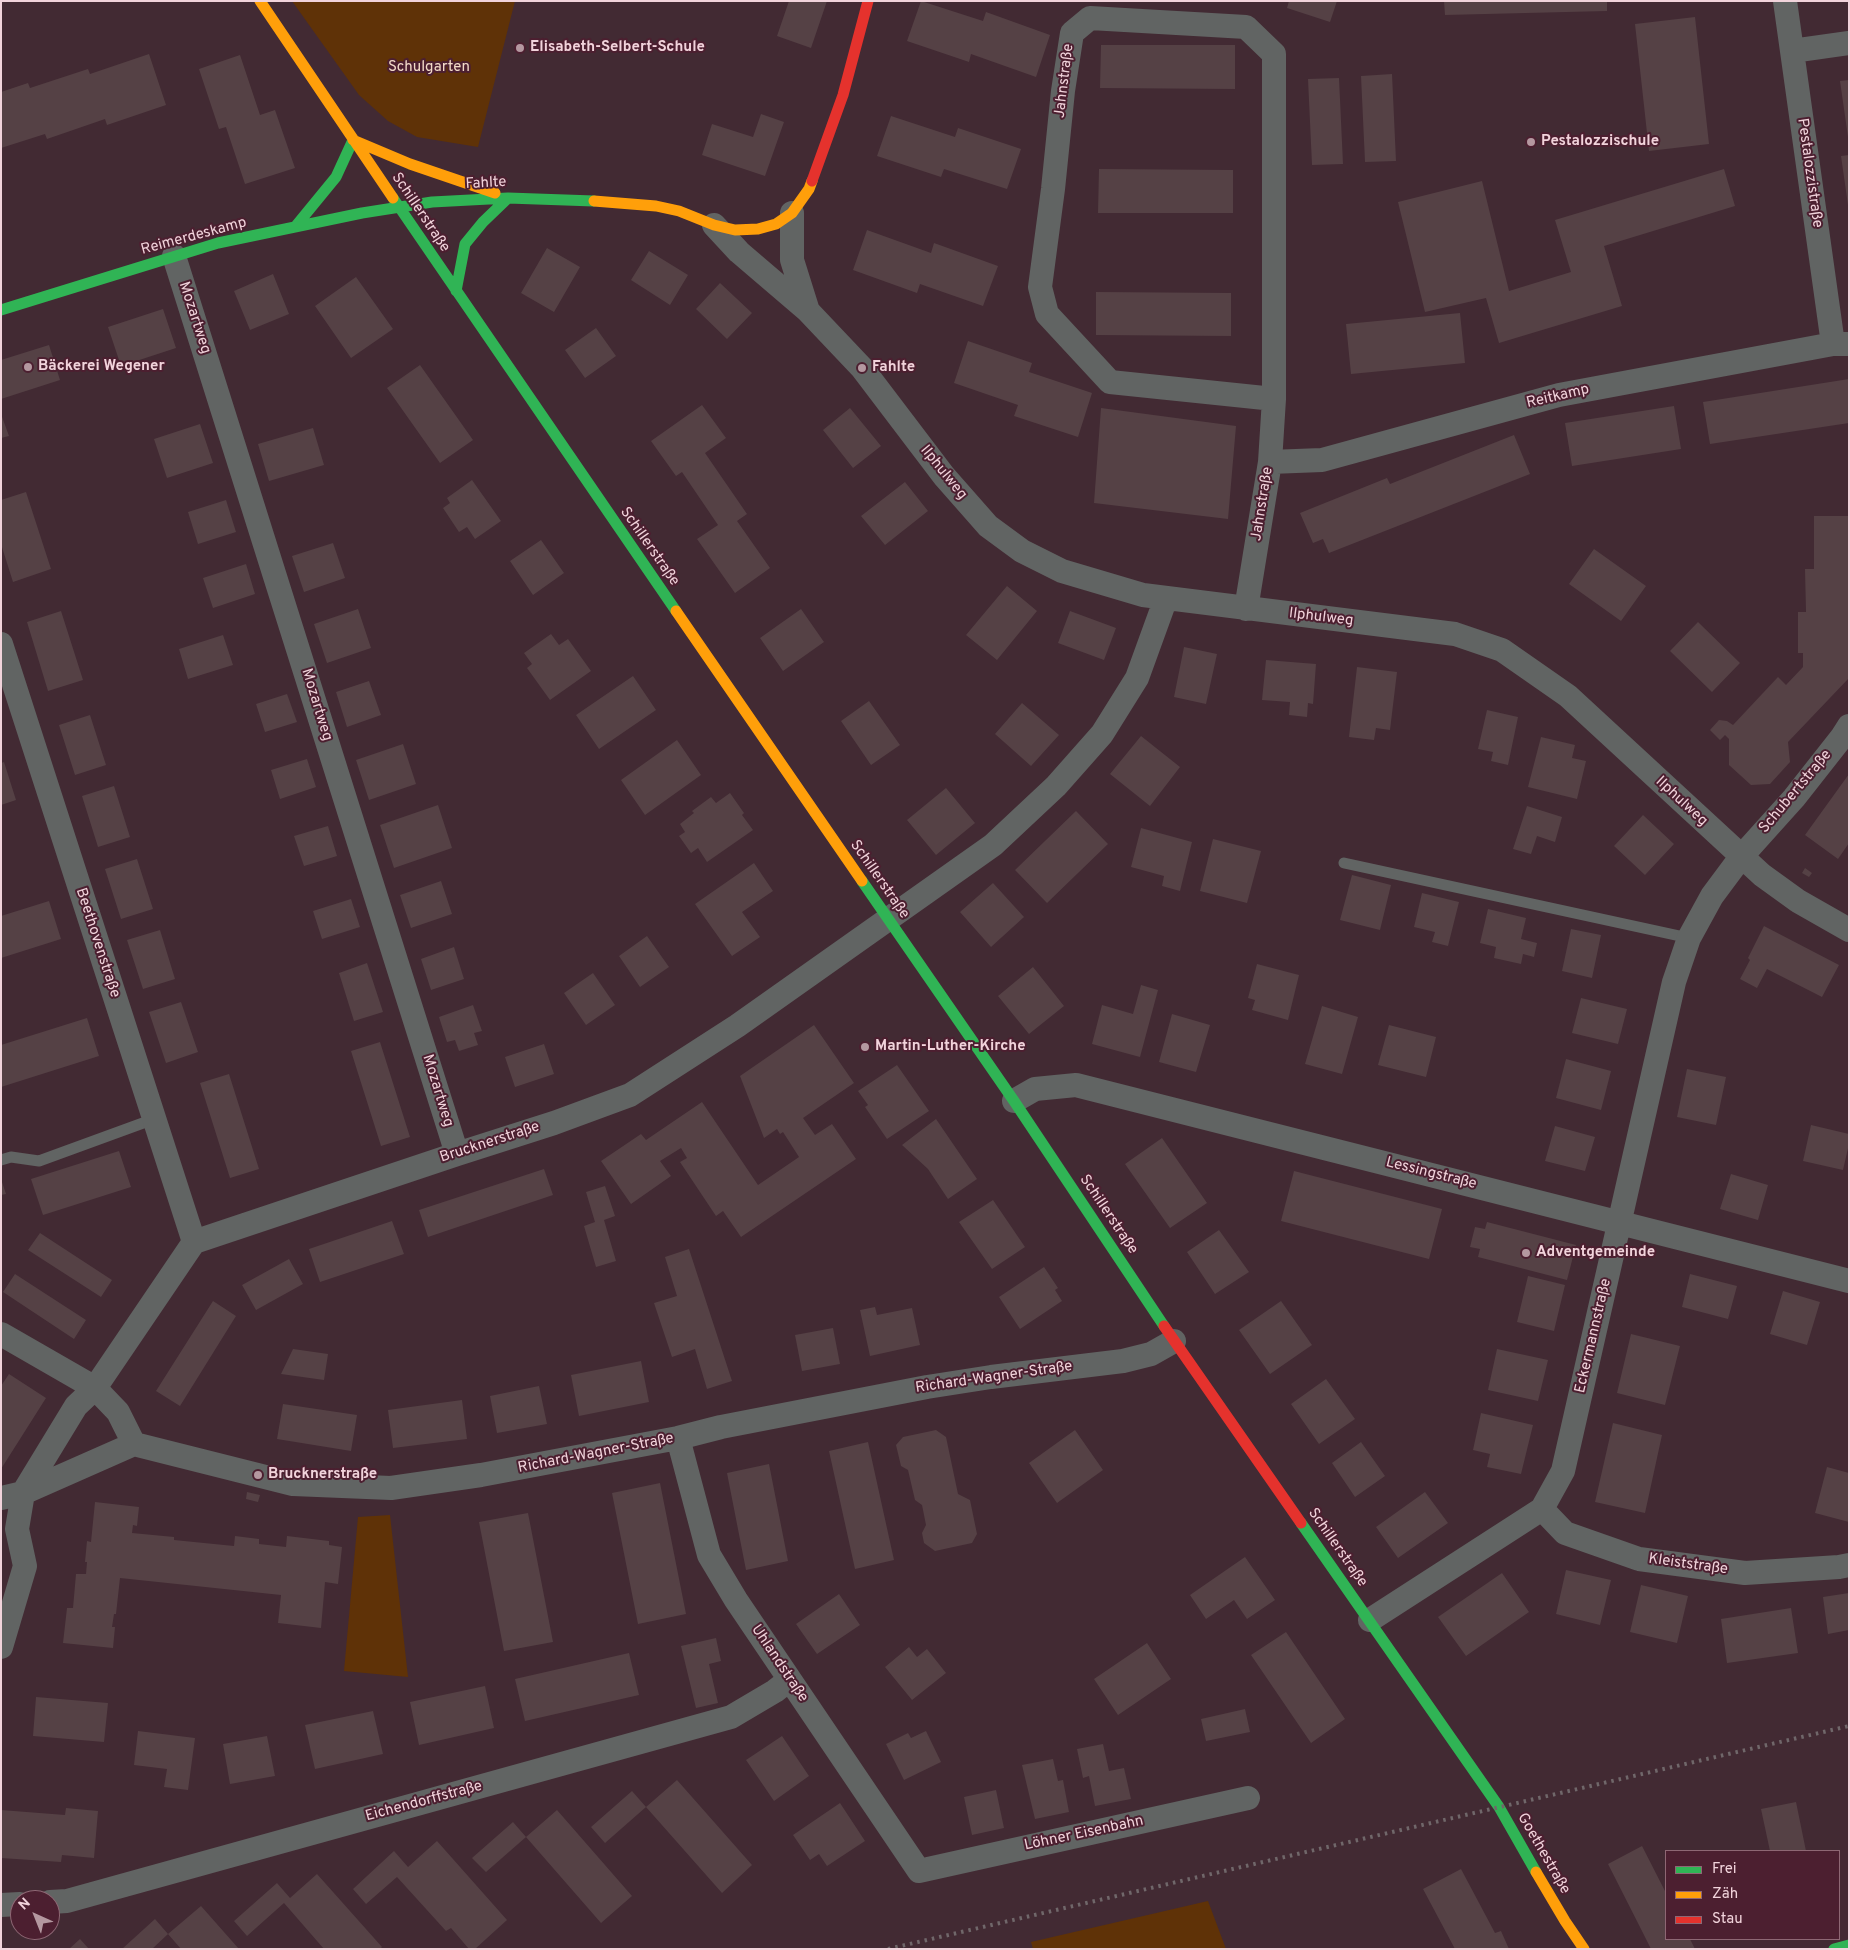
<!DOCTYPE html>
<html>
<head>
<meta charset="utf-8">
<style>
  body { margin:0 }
  #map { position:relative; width:1850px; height:1950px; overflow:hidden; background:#422a33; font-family:Overpass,sans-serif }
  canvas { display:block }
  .frame { position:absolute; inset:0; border:2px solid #f1d3db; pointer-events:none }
  .legend { position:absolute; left:1665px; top:1850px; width:175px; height:90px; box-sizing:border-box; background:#4c1f30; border:1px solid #8e6774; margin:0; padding:6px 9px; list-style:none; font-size:15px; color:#f1d3db }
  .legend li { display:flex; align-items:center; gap:10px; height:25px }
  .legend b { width:25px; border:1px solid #8e6774 }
  .north { position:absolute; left:10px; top:1890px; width:50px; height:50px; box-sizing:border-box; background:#4c1f30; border:1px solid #8e6774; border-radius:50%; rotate:316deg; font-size:14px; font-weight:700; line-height:20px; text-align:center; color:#f1d3db }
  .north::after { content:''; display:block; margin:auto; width:18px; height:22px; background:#b498a0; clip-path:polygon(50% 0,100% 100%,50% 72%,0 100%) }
</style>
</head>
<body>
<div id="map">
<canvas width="1850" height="1950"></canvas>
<div class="frame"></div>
<ul class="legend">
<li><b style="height:6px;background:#30b455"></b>Frei</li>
<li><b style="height:6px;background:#ff9f0a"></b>Zäh</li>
<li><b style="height:6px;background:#e5322d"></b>Stau</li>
</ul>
<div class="north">N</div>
</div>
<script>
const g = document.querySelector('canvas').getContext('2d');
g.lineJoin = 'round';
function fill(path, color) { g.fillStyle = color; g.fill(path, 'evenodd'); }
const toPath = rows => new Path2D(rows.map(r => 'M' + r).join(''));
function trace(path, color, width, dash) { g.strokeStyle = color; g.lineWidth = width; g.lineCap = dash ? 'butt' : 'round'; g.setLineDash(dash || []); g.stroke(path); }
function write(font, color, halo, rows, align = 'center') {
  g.font = font + ' Overpass,sans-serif'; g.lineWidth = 4; g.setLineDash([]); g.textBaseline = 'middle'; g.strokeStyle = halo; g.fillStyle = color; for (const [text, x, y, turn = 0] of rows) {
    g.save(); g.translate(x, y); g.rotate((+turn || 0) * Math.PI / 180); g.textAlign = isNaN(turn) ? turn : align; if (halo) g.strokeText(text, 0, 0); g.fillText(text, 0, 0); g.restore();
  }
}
const green = toPath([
  [292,1,515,1,478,147,417,137,388,121,359,95],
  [390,1515,408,1677,344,1671,358,1517],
  [1208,1901,1226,1949,1033,1949,1031,1942]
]);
const building = toPath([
  [789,1,827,1,811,48,777,36],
  [921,1,983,21,986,12,1050,35,1036,77,971,54,969,62,907,41],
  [1289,1,1337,1,1330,22,1287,8],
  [1444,1,1607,1,1607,11,1445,15],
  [1695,17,1709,144,1649,151,1635,24],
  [1101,45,1235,45,1235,89,1100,88],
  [149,54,166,105,107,125,105,119,47,139,45,134,1,148,1,92,28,83,30,88,88,69,90,74],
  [240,55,260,115,275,110,295,168,245,184,226,127,219,129,199,69],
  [1392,74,1396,161,1365,162,1361,76],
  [1339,78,1343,164,1312,165,1308,79],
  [1849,80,1849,137,1848,137,1840,81],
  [761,114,784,122,765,176,702,155,712,124,753,137],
  [891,116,955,137,958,128,1021,149,1007,189,944,169,941,177,877,156],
  [1849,155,1849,205,1848,205,1841,156],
  [1099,169,1233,170,1233,213,1098,213],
  [1724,169,1735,206,1604,246,1622,306,1499,343,1486,298,1425,312,1398,202,1482,181,1509,291,1571,272,1555,220],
  [867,230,931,253,934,243,998,266,983,306,920,284,917,293,853,270],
  [547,248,580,267,554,312,521,293],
  [649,251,688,275,670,305,631,280],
  [273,274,289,314,250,330,234,291],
  [356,277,393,329,351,358,315,306],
  [720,283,752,313,727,339,696,309],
  [1096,292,1231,293,1231,336,1096,335],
  [163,309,176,348,121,366,108,327],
  [1460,313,1465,363,1351,374,1346,324],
  [596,328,616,356,585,378,565,350],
  [968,341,1032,363,1029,372,1092,393,1078,437,1014,416,1018,405,954,383],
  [49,345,60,380,1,399,1,360],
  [420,365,473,440,440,463,387,388],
  [1849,379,1849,423,1710,444,1703,402],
  [702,405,726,438,705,453,747,514,737,521,770,568,735,593,697,539,718,525,682,472,676,476,651,441],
  [1674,406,1681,449,1572,466,1565,423],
  [850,408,881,446,853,468,823,430],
  [1101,408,1236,426,1228,519,1094,503],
  [1,414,9,436,1,438],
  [200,424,213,463,167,478,154,439],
  [313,428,324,465,269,481,258,444],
  [1514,435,1530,474,1329,553,1323,539,1313,543,1300,513,1387,478,1390,484],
  [472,480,501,521,475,539,467,527,459,532,443,508,450,503,447,498],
  [905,482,928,511,885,545,861,516],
  [26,492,51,569,13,582,1,544,1,500],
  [226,500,236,532,198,544,188,512],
  [1814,516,1849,516,1849,678,1788,742,1790,762,1770,784,1751,785,1729,765,1729,739,1725,735,1720,740,1710,730,1719,720,1727,721,1733,725,1778,677,1786,685,1803,667,1803,653,1798,653,1798,612,1806,612,1805,569,1814,569],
  [541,540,564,573,533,595,510,561],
  [333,543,345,578,304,592,292,556],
  [1594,549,1646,586,1621,621,1569,584],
  [246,564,255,594,213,608,203,578],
  [1007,586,1037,611,997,660,966,635],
  [358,609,371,648,327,663,314,624],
  [801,609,824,642,783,671,760,638],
  [61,611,83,680,48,691,27,622],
  [1070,611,1116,628,1104,660,1058,643],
  [1698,622,1740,663,1712,692,1670,651],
  [551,634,559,645,568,639,591,671,550,700,527,668,532,664,524,653],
  [223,635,233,665,188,679,179,649],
  [1184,647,1217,654,1206,704,1174,697],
  [1266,660,1316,664,1313,704,1308,703,1307,717,1289,715,1290,702,1262,700],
  [1357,667,1397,672,1390,730,1376,728,1374,740,1349,737],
  [633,676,656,710,599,749,576,715],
  [369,681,381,715,347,727,336,692],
  [287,694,297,722,265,732,256,704],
  [869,701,900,745,871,765,841,721],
  [1022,703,1059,735,1031,766,995,734],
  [1487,710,1518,717,1508,765,1491,761,1493,752,1478,749],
  [90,715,106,765,75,775,59,725],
  [1141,736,1180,767,1150,806,1110,774],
  [1541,737,1575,745,1572,758,1586,761,1577,799,1528,787],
  [677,740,701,775,645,815,621,780],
  [403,744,416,784,369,800,356,760],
  [307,759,316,787,280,799,271,770],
  [4,762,16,800,1,805,1,763],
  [1849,774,1849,843,1838,859,1805,835],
  [114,786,130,837,98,847,82,796],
  [946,788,975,823,936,855,907,820],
  [730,793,744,813,742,815,753,830,707,862,698,848,691,853,679,836,685,832,680,824,694,813,692,811,711,797,716,803],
  [438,805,452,848,394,868,380,825],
  [1527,806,1562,817,1555,842,1537,836,1531,854,1513,849],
  [1076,811,1108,844,1047,903,1015,870],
  [1643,815,1674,844,1645,875,1614,846],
  [328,826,337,856,304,866,294,836],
  [1141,828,1192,842,1180,891,1162,886,1164,876,1131,867],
  [1213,839,1261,851,1247,903,1200,891],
  [137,859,153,909,121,919,105,869],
  [754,863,773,891,742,912,760,937,732,956,695,904],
  [1805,868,1812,873,1809,877,1802,873],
  [1352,875,1391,885,1380,930,1340,920],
  [441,881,452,914,411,928,400,895],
  [993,883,1024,917,991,947,960,912],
  [1422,893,1459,902,1448,946,1432,942,1435,932,1414,927],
  [351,899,360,927,322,939,313,911],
  [49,901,61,939,1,958,1,916],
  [1488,909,1526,918,1521,939,1537,943,1534,957,1523,954,1521,964,1494,958,1496,947,1480,943],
  [1764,926,1839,965,1822,997,1767,969,1757,988,1740,979,1750,960,1748,958],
  [1571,929,1601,935,1592,978,1562,971],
  [160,930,175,979,143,989,127,940],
  [647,936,669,967,640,987,619,956],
  [454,947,464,979,431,990,421,959],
  [367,963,383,1012,354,1021,339,973],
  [1257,964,1299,975,1288,1020,1252,1010,1255,1000,1248,998],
  [1033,967,1064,1006,1029,1034,998,996],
  [593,973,615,1005,586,1025,564,993],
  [1141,985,1158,990,1140,1057,1092,1044,1102,1005,1133,1014],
  [1581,998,1627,1009,1618,1044,1572,1033],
  [181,1002,198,1052,166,1063,149,1012],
  [473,1005,482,1031,474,1033,478,1045,459,1051,455,1040,447,1042,439,1017],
  [1322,1006,1358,1017,1342,1074,1305,1064],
  [1172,1014,1210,1025,1196,1072,1159,1062],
  [87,1018,99,1056,1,1087,1,1045],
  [814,1025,854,1083,803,1118,815,1135,832,1124,856,1159,741,1237,723,1211,716,1216,680,1162,687,1158,681,1148,660,1161,671,1176,631,1204,601,1161,641,1134,646,1140,702,1102,758,1185,799,1157,783,1132,780,1134,777,1129,764,1138,740,1076],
  [1389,1025,1436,1037,1426,1077,1378,1065],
  [380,1042,410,1137,381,1146,351,1051],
  [544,1044,554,1074,515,1087,505,1057],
  [1566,1059,1611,1071,1601,1110,1556,1098],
  [897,1065,929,1111,887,1139,865,1107,868,1105,858,1091],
  [1687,1069,1726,1077,1716,1125,1677,1117],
  [229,1074,259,1169,230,1178,200,1083],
  [936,1119,977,1179,948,1199,928,1169,902,1145],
  [1811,1125,1849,1134,1849,1144,1843,1170,1803,1161],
  [1555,1126,1595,1137,1585,1171,1545,1161],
  [1162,1138,1207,1203,1170,1228,1125,1164],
  [119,1151,131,1187,43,1215,31,1179],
  [544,1169,553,1195,428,1237,419,1210],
  [1294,1171,1442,1209,1429,1259,1281,1221],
  [1731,1174,1768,1185,1758,1220,1720,1209],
  [1,1179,6,1194,1,1195],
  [605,1186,615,1216,604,1220,616,1261,596,1267,584,1226,595,1222,586,1192],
  [993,1200,1025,1247,992,1269,959,1222],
  [392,1221,404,1254,320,1282,309,1249],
  [1487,1222,1576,1245,1567,1280,1478,1257,1480,1249,1470,1247,1475,1227,1485,1229],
  [1219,1230,1249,1272,1215,1294,1187,1252],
  [40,1233,112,1280,101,1297,28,1250],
  [689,1249,732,1381,707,1389,695,1349,672,1357,654,1303,677,1296,665,1257],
  [289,1259,303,1284,256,1310,242,1285],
  [1044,1267,1058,1288,1055,1290,1062,1301,1020,1329,999,1297],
  [15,1274,86,1320,74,1339,3,1292],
  [1690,1274,1737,1286,1728,1319,1682,1307],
  [1528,1276,1565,1285,1554,1331,1517,1322],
  [1783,1291,1820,1302,1807,1345,1770,1334],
  [213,1301,236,1316,180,1406,156,1391],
  [1281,1301,1312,1345,1270,1374,1239,1330],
  [875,1307,877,1315,912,1308,920,1345,870,1356,860,1310],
  [833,1328,840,1364,802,1371,795,1335],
  [1631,1334,1680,1346,1665,1405,1617,1393],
  [293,1349,328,1354,324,1380,281,1374],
  [1497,1349,1548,1360,1538,1401,1488,1390],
  [641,1361,649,1402,579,1416,571,1375],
  [9,1374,46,1398,1,1469,1,1386],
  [1326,1379,1355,1419,1319,1444,1291,1404],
  [539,1386,547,1424,497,1433,490,1396],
  [462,1400,467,1439,393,1448,388,1410],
  [283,1404,357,1415,351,1451,277,1439],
  [1481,1413,1533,1425,1521,1474,1487,1467,1490,1454,1473,1450],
  [1613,1423,1662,1435,1645,1513,1595,1502],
  [936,1430,946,1437,958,1494,970,1500,977,1534,972,1543,935,1551,924,1543,922,1533,926,1525,922,1505,915,1500,908,1470,901,1466,896,1445,903,1437],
  [1075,1430,1103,1470,1057,1503,1029,1463],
  [868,1442,894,1560,855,1569,829,1451],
  [1361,1442,1385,1476,1355,1497,1332,1463],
  [769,1464,788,1561,746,1570,727,1473],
  [1827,1467,1849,1473,1849,1522,1815,1513],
  [660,1483,686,1614,638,1624,612,1493],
  [247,1492,260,1495,258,1502,246,1499],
  [1425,1492,1448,1523,1398,1558,1376,1527],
  [95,1502,139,1507,137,1526,133,1525,132,1533,174,1537,174,1540,234,1546,235,1536,259,1539,259,1544,286,1547,287,1536,329,1541,329,1545,342,1547,338,1584,325,1582,321,1628,278,1623,281,1595,120,1578,116,1614,114,1614,112,1627,115,1627,113,1648,63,1643,67,1608,73,1608,76,1574,86,1574,87,1562,85,1562,87,1541,91,1542],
  [528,1513,553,1642,504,1651,479,1522],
  [1245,1557,1275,1600,1247,1619,1234,1600,1206,1619,1190,1595],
  [1566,1570,1611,1580,1600,1625,1556,1614],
  [1502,1573,1529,1612,1466,1656,1438,1617],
  [1641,1585,1688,1596,1677,1643,1630,1632],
  [1849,1593,1849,1630,1828,1634,1823,1597],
  [839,1594,860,1625,817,1654,796,1624],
  [1791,1608,1798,1653,1727,1663,1721,1619],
  [1286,1632,1345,1719,1311,1743,1251,1655],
  [716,1638,721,1661,709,1664,718,1703,696,1708,681,1646],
  [1147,1643,1171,1679,1118,1715,1094,1679],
  [909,1647,917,1657,927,1649,946,1673,912,1700,885,1667],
  [629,1653,639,1695,525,1721,515,1679],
  [485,1686,494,1728,419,1745,410,1702],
  [36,1697,108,1703,104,1742,33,1736],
  [1245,1709,1250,1732,1206,1741,1201,1719],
  [373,1711,383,1754,315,1769,305,1725],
  [138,1731,195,1738,188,1790,164,1787,167,1769,134,1765],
  [926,1731,941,1762,904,1780,886,1744,908,1733,911,1738],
  [267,1736,275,1776,230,1784,223,1744],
  [782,1736,809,1776,774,1801,746,1760],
  [1103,1744,1109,1771,1124,1768,1131,1799,1095,1806,1089,1776,1083,1778,1077,1749],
  [1053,1759,1058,1781,1063,1780,1069,1812,1035,1819,1022,1765],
  [677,1780,752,1865,722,1893,646,1807],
  [996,1790,1004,1828,972,1835,964,1797],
  [632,1791,646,1807,605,1843,591,1827],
  [1796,1802,1806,1851,1770,1851,1761,1809],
  [840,1803,865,1841,827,1866,819,1854,810,1860,793,1835],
  [66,1808,98,1811,94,1858,62,1855,61,1862,1,1858,1,1810,65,1815],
  [557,1810,632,1896,601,1923,526,1837,486,1872,472,1858,513,1822,526,1837],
  [437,1841,507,1920,475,1949,469,1949,451,1928,446,1931,397,1877,366,1904,353,1889,394,1851,408,1867],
  [1642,1846,1666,1893,1666,1939,1690,1939,1695,1949,1651,1949,1643,1933,1608,1864],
  [1461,1869,1495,1933,1501,1931,1509,1949,1455,1949,1423,1889],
  [317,1874,382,1947,380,1949,324,1949,284,1903,247,1936,234,1921,277,1883,290,1898],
  [201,1906,239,1949,181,1949,168,1934,152,1949,122,1949,155,1919,168,1934],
  [80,1939,89,1949,69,1949]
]);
const lane = toPath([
  [1344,863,1689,938],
  [1,1160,11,1157,39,1161,154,1119]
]);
const street = toPath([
  [1785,1,1833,344],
  [1792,51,1849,43],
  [792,213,792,260,808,311],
  [714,225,739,252,808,311,862,368,944,476,988,526,1022,551,1062,571,1143,595,1455,634,1502,650,1568,696,1762,875,1798,901,1849,930],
  [174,256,457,1154],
  [1270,462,1322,460,1559,395,1833,344,1849,344],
  [1246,609,1270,462,1274,399,1274,54,1246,27,1090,18,1072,33,1063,91,1053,189,1040,287,1047,314,1110,382,1274,399],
  [1,644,194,1242],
  [1014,1101,1035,1089,1076,1085,1849,1281],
  [1,1334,95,1388,76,1406,23,1493,17,1529,25,1566,1,1647],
  [678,1438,709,1555,736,1600,919,1871,1248,1798],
  [134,1444,118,1412,95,1388,194,1242,457,1154,554,1123,630,1095,737,1026,993,845,1056,786,1102,734,1137,678,1166,598],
  [1,1498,23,1493,134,1444,293,1484,391,1488,481,1475,678,1438,721,1427,927,1387,991,1377,1123,1361,1151,1354,1174,1341],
  [1542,1509,1565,1533,1639,1559,1745,1573,1839,1567,1849,1565],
  [1370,1620,1542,1509,1563,1471,1674,982,1689,938,1712,896,1741,857,1794,798,1842,737,1849,726],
  [50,1902,67,1901,731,1717,775,1691,789,1680],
  [1,1905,20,1904]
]);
const fast = toPath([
  [393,198,676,611],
  [295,227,336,177,353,140],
  [456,291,465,244,483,222,508,198],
  [1,310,218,243,362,213,432,202,508,198,594,201],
  [862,881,1014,1101,1164,1326],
  [1301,1523,1499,1807,1536,1872],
  [1834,1949,1849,1945]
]);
const slow = toPath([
  [260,1,393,198],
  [353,140,410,164,495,193],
  [594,201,656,206,679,211,714,225,735,230,758,229,776,224,792,213,809,189,812,181],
  [676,611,862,881],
  [1536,1872,1565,1921,1584,1949]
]);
const jam = toPath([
  [812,181,843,95,868,1],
  [1164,1326,1301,1523]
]);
const rail = toPath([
  [888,1949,1849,1726]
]);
const markers = [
  [520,48,5,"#b498a0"],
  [1531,142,5,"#b498a0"],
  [28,367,5,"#b498a0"],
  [862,368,5,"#b498a0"],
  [865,1047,5,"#b498a0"],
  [1526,1253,5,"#b498a0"],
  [258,1475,5,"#b498a0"]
];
const poiNames = [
  ["Elisabeth-Selbert-Schule",530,48],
  ["Pestalozzischule",1541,142],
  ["Bäckerei Wegener",38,367],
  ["Fahlte",872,368],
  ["Martin-Luther-Kirche",875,1047],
  ["Adventgemeinde",1536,1253],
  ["Brucknerstraße",268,1475]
];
const parkNames = [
  ["Schulgarten",429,68]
];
const streetNames = [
  ["Jahnstraße",1065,81,-83],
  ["Pestalozzistraße",1809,173,82],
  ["Fahlte",486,184,-3],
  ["Schillerstraße",420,213,56],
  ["Reimerdeskamp",194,237,-15],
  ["Mozartweg",194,318,72],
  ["Reitkamp",1558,397,-13],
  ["Ilphulweg",943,473,51],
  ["Jahnstraße",1263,504,-81],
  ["Schillerstraße",649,547,55],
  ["Ilphulweg",1321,618,7],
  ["Mozartweg",316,705,73],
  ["Schubertstraße",1796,792,-50],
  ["Ilphulweg",1681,802,43],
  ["Schillerstraße",879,880,55],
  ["Beethovenstraße",97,943,72],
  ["Mozartweg",437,1091,73],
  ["Brucknerstraße",490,1143,-18],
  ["Lessingstraße",1431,1174,14],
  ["Schillerstraße",1108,1215,56],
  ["Eckermannstraße",1594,1336,-77],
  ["Richard-Wagner-Straße",994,1378,-8],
  ["Richard-Wagner-Straße",596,1454,-11],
  ["Schillerstraße",1337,1548,55],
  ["Kleiststraße",1688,1565,8],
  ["Uhlandstraße",779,1664,56],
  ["Eichendorffstraße",424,1802,-15],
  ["Löhner Eisenbahn",1084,1834,-12],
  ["Goethestraße",1543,1854,60]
];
fill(green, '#5f3207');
fill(building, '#554145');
trace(lane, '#616463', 11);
trace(street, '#616463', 24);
trace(fast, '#30b455', 11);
trace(slow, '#ff9f0a', 11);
trace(jam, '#e5322d', 11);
trace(rail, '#70676a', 4, [2.5, 5]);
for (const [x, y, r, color] of markers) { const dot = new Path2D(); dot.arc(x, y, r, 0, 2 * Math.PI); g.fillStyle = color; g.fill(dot); trace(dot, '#4c1f30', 2); }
write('bold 15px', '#f1d3db', '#4c1f30', poiNames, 'left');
write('15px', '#f3dac8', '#4c1f30', parkNames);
write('15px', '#f1d3db', '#4c1f30', streetNames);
</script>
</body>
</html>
